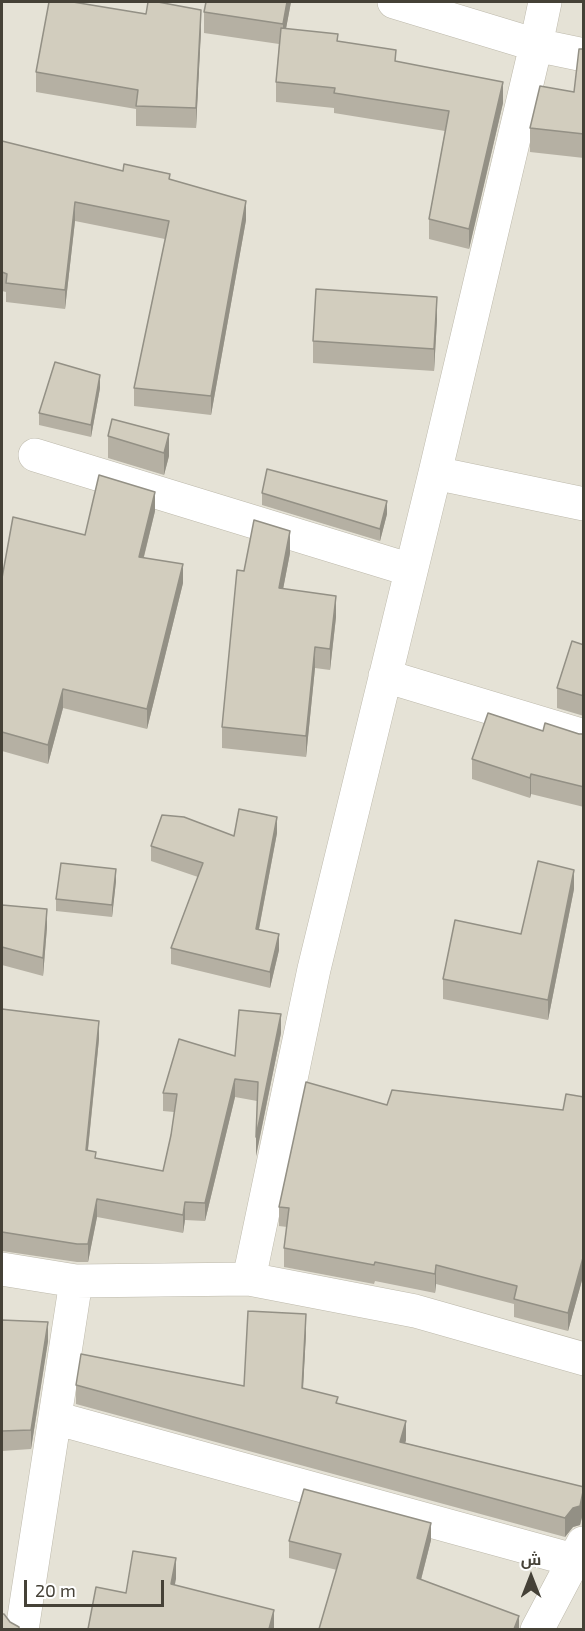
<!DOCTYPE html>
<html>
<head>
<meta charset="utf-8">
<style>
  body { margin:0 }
  #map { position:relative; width:585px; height:1631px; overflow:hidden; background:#f2f0e8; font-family:"Exo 2",Cairo,sans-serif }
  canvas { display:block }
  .frame { position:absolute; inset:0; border:3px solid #454137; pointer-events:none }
  .north { position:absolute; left:501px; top:1547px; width:60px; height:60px; -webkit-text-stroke:4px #fff; paint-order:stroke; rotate:0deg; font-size:16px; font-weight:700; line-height:24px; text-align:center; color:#454137 }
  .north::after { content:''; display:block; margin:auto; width:21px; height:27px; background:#454137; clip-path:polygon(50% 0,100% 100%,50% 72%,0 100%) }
  .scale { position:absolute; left:24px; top:1580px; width:140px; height:27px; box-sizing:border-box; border:3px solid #454137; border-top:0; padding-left:8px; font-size:18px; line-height:21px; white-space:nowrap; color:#454137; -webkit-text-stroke:4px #fff; paint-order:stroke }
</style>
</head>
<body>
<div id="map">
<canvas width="585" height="1631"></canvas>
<div class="frame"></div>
<div class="north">ش</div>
<div class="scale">20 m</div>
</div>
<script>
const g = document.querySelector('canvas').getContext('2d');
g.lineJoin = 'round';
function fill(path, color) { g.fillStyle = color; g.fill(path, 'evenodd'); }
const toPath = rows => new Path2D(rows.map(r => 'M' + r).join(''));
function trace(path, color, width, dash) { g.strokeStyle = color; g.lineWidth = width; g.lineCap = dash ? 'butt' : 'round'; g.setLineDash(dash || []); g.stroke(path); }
const residential = toPath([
  [2,2,583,2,583,1629,2,1629]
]);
const minor = toPath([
  [394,2,536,45,584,55],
  [35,455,411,570],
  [435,473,584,504],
  [385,676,584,736],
  [2,1269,76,1281,249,1279,415,1311,584,1359],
  [249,1279,314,969,435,473,536,45,545,2],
  [55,1418,573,1560],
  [22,1630,76,1281],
  [537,1630,583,1543]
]);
const wall = toPath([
  [291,2,286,28,338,41,396,61,503,103,469,249,429,239,429,219,445,131,334,113,334,108,276,102,276,82,279,44,204,33,204,12],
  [201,30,196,128,136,126,136,109,36,92,36,72],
  [584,49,584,158,530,152,530,128,574,92],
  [2,141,123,171,170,179,246,220,211,415,134,406,134,388,165,239,75,221,65,309,6,302,6,292,2,291],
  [437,319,434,371,313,363,313,341],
  [100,388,91,437,39,425,39,413],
  [112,419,169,456,164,475,108,458,108,436],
  [262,493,387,514,380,541,262,505],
  [155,511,144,557,183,583,147,729,63,708,48,764,2,751,2,578],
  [290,553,283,589,336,617,330,670,315,668,306,757,222,748,222,727,244,571],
  [584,645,584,716,557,708,557,688],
  [543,731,584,734,584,807,531,794,530,798,472,779,472,759],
  [277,833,259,929,279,950,270,988,171,964,171,948,198,877,151,861,151,846,234,836],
  [116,881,112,917,56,911,56,899],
  [574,889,548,1020,443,999,443,979,521,934],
  [2,905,47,927,43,976,2,965],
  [2,1009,99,1039,88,1150,96,1159,163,1171,171,1135,174,1112,163,1111,163,1093,281,1033,256,1156,257,1101,235,1097,205,1221,185,1220,183,1233,97,1217,88,1262,77,1262,2,1251],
  [584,1097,584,1273,568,1331,514,1317,514,1304,436,1284,435,1293,375,1281,374,1284,284,1267,284,1248,287,1227,279,1226,279,1207,387,1105,563,1110],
  [2,1320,48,1341,31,1449,2,1451],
  [306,1333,303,1388,338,1403,406,1440,405,1443,584,1487,584,1509,580,1525,573,1527,565,1537,76,1404,76,1385,244,1386],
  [431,1540,421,1580,519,1629,337,1570,289,1558,289,1541]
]);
const shadedWall = toPath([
  [287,2,291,2,283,45,283,24],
  [201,10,201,30,196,128,196,108],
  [503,82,503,103,469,249,469,229],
  [246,201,246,220,211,415,211,396],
  [75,202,75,221,65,309,65,290],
  [437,297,437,319,434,371,434,349],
  [100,375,100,388,91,437,91,425],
  [3,402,3,421,2,432,2,413],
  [169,434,169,456,164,475,164,453],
  [155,492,155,511,139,576,139,557],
  [387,501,387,514,380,541,380,529],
  [290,531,290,553,279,610,279,588],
  [183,564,183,583,147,729,147,709],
  [336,596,336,617,330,670,330,649],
  [315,647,315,668,306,757,306,736],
  [63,689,63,708,48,764,48,745],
  [531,774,531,794,530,798,530,778],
  [277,817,277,833,256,944,256,929],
  [116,869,116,881,112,917,112,905],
  [574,870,574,889,548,1020,548,1000],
  [47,909,47,927,43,976,43,958],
  [279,934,279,950,270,988,270,972],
  [281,1014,281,1033,256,1156,256,1137],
  [99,1021,99,1039,86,1168,86,1150],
  [235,1079,235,1097,205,1221,205,1203],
  [97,1199,97,1217,88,1262,88,1244],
  [185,1202,185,1220,183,1233,183,1215],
  [584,1254,584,1273,568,1331,568,1313],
  [436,1265,436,1284,435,1293,435,1274],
  [306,1314,306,1333,302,1407,302,1388],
  [48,1322,48,1341,31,1449,31,1430],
  [406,1421,406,1440,400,1461,400,1442],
  [584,1490,584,1509,580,1525,573,1527,565,1537,565,1518],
  [431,1523,431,1540,417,1595,417,1578],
  [176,1558,176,1579,171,1604,171,1584],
  [274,1610,274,1629,269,1629],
  [519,1616,519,1629,514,1629]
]);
const building = toPath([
  [49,2,73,2,146,14,148,2,158,2,201,10,196,108,136,106,138,90,36,72,49,2],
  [206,2,287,2,283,24,204,12,206,2],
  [281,28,338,34,337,41,396,50,395,61,503,82,469,229,429,219,449,111,334,93,335,88,276,82,281,28],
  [579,49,584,49,584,134,530,128,540,86,574,92,579,49],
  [2,141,123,171,124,164,170,174,169,179,246,201,211,396,134,388,169,221,75,202,65,290,6,283,7,274,2,272,2,141],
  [316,289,437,297,434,349,313,341,316,289],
  [55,362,100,375,91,425,39,413,55,362],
  [112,419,169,434,164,453,108,436,112,419],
  [267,469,387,501,380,529,262,493,267,469],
  [99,475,155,492,139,557,183,564,147,709,63,689,48,745,2,732,2,578,13,517,85,535,99,475],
  [254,520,290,531,279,588,336,596,330,649,315,647,306,736,222,727,237,570,244,571,254,520],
  [572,641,584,645,584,696,557,688,572,641],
  [488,713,543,731,545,723,579,734,584,734,584,787,531,774,530,778,472,759,488,713],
  [239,809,277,817,256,929,279,934,270,972,171,948,203,863,151,846,162,815,184,817,234,836,239,809],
  [538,861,574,870,548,1000,443,979,455,920,521,934,538,861],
  [61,863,116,869,112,905,56,899,61,863],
  [2,905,47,909,43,958,2,947,2,905],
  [2,1009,99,1021,86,1150,96,1152,95,1158,163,1171,171,1135,177,1094,163,1093,179,1039,235,1056,239,1010,281,1014,256,1137,258,1082,235,1079,205,1203,185,1202,183,1215,97,1199,88,1244,77,1244,2,1232,2,1009],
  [306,1082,387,1105,392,1090,563,1110,566,1094,584,1097,584,1254,568,1313,514,1299,517,1286,436,1265,435,1274,375,1262,374,1265,284,1248,289,1208,279,1207,306,1082],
  [248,1311,306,1314,302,1388,338,1397,336,1403,406,1421,400,1442,584,1487,580,1506,573,1508,565,1518,76,1385,81,1354,244,1386,248,1311],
  [2,1320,48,1322,31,1430,2,1431,2,1320],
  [304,1489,431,1523,417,1578,519,1616,514,1629,319,1629,341,1554,289,1541,304,1489],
  [133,1551,176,1558,171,1584,274,1610,269,1629,88,1629,96,1587,126,1593,133,1551],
  [2,1614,4,1614,10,1622,19,1627,19,1629,2,1629,2,1614]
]);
fill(residential, '#e5e2d6');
trace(minor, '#bdb9ab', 34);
trace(minor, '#fff', 33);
fill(wall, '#b5b0a3');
fill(shadedWall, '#939085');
fill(building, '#d2cdbe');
trace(building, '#939085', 1.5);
</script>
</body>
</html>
